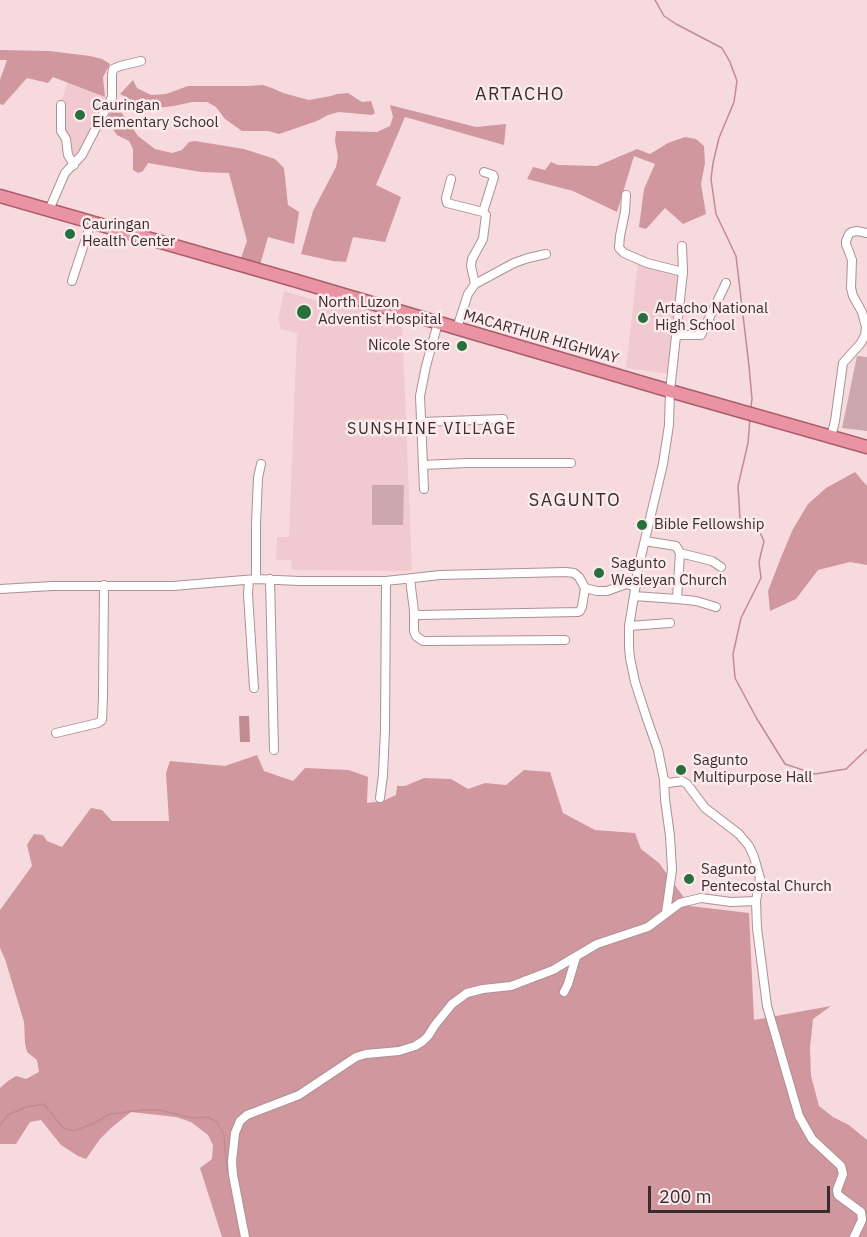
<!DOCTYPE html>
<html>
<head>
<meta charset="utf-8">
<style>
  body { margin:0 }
  #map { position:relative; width:867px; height:1237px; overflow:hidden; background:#f7dadd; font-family:"IBM Plex Sans",sans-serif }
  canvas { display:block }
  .scale { position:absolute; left:648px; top:1186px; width:182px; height:27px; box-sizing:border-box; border:3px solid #382d2e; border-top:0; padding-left:8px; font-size:18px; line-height:21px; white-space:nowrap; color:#382d2e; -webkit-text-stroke:4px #fceaec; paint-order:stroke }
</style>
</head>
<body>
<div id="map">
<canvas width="867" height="1237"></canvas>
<div class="scale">200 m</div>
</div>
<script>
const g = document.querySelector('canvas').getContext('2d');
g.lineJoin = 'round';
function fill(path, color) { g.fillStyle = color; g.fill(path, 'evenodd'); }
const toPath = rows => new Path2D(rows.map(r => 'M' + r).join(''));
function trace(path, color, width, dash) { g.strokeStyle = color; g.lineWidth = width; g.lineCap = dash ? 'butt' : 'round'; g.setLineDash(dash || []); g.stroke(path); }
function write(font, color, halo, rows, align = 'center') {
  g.font = font + ' "IBM Plex Sans",sans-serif'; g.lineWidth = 5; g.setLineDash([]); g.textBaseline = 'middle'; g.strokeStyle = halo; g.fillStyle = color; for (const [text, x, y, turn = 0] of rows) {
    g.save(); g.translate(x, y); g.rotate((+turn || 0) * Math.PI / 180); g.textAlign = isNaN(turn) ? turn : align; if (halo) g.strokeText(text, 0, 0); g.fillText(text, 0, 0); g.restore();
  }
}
const built = toPath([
  [68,82,105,97,91,132,78,156,68,153,62,131,62,99],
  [638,263,677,272,680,276,670,374,626,368],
  [284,291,327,304,328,299,402,320,412,571,292,570,291,560,276,560,277,537,289,537,297,333,281,329,278,320]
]);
const green = toPath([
  [857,356,867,357,867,431,842,428],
  [372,485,404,485,403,525,372,525]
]);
const forest = toPath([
  [0,50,49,51,90,56,102,59,110,64,103,77,105,97,53,77,48,83,27,78,3,105,0,104,0,80,7,60,0,60],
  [133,80,137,88,151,95,166,94,188,86,246,86,263,85,272,88,283,93,309,100,331,96,337,94,348,93,362,102,371,101,375,113,372,115,339,112,328,115,317,121,279,134,268,131,242,131,225,119,216,107,207,102,192,102,174,106,156,108,144,107,120,94],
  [116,105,138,136,155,149,172,153,182,150,189,142,195,141,244,149,275,159,284,168,288,205,299,212,294,244,268,237,260,265,241,258,247,241,229,173,201,172,148,163,143,171,138,173,133,170,133,149,129,141,117,135,112,128,108,116],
  [390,105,476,127,506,124,504,145,405,117,376,185,401,197,385,242,353,237,346,262,333,261,301,254,313,211,336,167,338,157,335,141,336,131,377,132,390,126,393,117],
  [685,137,696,139,704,146,705,163,701,184,706,214,683,224,665,208,646,229,639,227,644,189,655,164,634,156,617,212,573,191,527,179,533,167,545,170,551,162,558,165,597,166,637,149,650,154,668,143],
  [855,472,867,486,867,565,850,562,818,570,796,599,770,611,768,591,782,555,793,529,808,504,826,488],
  [257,755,264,771,293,781,305,768,349,770,368,777,367,803,383,801,396,795,397,786,405,786,424,778,451,779,468,789,485,783,506,785,524,770,550,772,563,813,595,830,635,833,641,849,659,863,690,906,749,913,754,1020,831,1006,813,1019,810,1048,811,1076,819,1106,833,1117,849,1125,867,1140,867,1237,222,1237,200,1168,212,1159,213,1145,208,1135,191,1122,176,1117,131,1112,111,1128,100,1139,86,1159,78,1156,61,1145,41,1120,30,1122,16,1144,0,1144,0,1088,8,1081,16,1076,26,1079,39,1072,37,1060,27,1052,25,1043,24,1022,5,959,0,948,0,910,32,866,27,845,34,834,43,835,47,841,62,847,91,808,102,810,112,821,169,821,166,773,170,761,225,766]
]);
const water = toPath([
  [239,716,249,716,250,742,240,742]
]);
const stream = toPath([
  [655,0,664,16,676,24,722,48,730,62,737,81,734,102,719,138,713,163,711,179,716,214,736,256,749,366,752,399,751,407],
  [750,418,748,443,738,486,740,519,755,522,764,541,759,562,761,578,741,618,733,654,735,678,757,719,785,764,815,774,846,769,867,749],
  [0,1125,8,1115,26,1107,44,1104,63,1128,73,1131,93,1124,110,1114,143,1110,159,1110,193,1118,208,1117,217,1122,224,1135,227,1170]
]);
const minor = toPath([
  [61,105,61,131,66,139,68,155,74,165],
  [451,179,446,198,447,203,483,212,486,215,483,239,472,259,471,266,475,284],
  [626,195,625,212,620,236,619,248,624,253,647,263,683,272],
  [49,210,65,173,82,155,112,97,112,75,113,69,120,66,141,61],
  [483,212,494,177,493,175,484,172],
  [682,246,683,272,670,391,669,425,663,464,638,569,634,596,629,626,629,647,630,658,635,682,647,719,658,750,664,780,669,783,682,781,687,784,705,808,739,834,749,846,754,857,760,878,756,901,757,928,767,1006,799,1116,812,1139,841,1166,843,1174,837,1190,838,1195,861,1212,862,1220,854,1237],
  [72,281,91,223],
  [457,328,468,294,475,284,514,263,528,258,546,254],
  [676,335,701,335,726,283],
  [422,422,503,419],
  [831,437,835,421,843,363,861,343,865,335,866,327,862,312,853,296,851,288,852,260,846,244,846,241,849,234,852,232,857,231,867,233],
  [423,465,467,463,571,463],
  [424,489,420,396,426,366,438,323],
  [645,541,676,546,680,553,712,561,721,567],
  [680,553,677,599,696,601,716,607],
  [256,579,256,524,258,478,261,464],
  [270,579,274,750],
  [410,579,414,611,416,614,419,615,578,612,580,611,582,607,585,588],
  [249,580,248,594,254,688],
  [0,589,52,586,173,586,256,579,299,581,386,581,440,575,566,572,574,573,579,577,585,588,597,591,607,591,626,584,636,586],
  [634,596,677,599],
  [414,611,414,631,416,636,423,641,565,640],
  [629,626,670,623],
  [56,733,98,723,102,720,103,697,104,585],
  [664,780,665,799,670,836,672,870,666,913],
  [380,798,383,775,385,730,386,581],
  [564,992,568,984,576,957],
  [245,1237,233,1175,232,1162,235,1133,240,1121,247,1115,299,1095,356,1057,366,1054,399,1051,415,1046,423,1041,428,1036,435,1025,452,1004,467,993,483,989,511,986,553,970,597,944,648,927,680,903,701,898,731,902,756,901]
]);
const trunk = toPath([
  [0,196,290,279,670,391,867,447]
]);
const markers = [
  [80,115,6,"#27703d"],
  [70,234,6,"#27703d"],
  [304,312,8,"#27703d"],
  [643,318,6,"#27703d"],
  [462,346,6,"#27703d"],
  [642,525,6,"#27703d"],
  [599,573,6,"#27703d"],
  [681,770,6,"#27703d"],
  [689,879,6,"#27703d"]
];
const poiNames = [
  ["Cauringan",92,106],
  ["Elementary School",92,123],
  ["Cauringan",82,225],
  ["Health Center",82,242],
  ["North Luzon",318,303],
  ["Adventist Hospital",318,320],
  ["Artacho National",655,309],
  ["High School",655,326],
  ["Nicole Store",450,346,"right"],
  ["Bible Fellowship",654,525],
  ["Sagunto",611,564],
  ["Wesleyan Church",611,581],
  ["Sagunto",693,761],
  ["Multipurpose Hall",693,778],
  ["Sagunto",701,870],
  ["Pentecostal Church",701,887]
];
const streetNames = [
  ["MACARTHUR HIGHWAY",541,337,16]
];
const neighbourhoodNames = [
  ["SUNSHINE VILLAGE",432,429]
];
const quarterNames = [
  ["ARTACHO",520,95],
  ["SAGUNTO",575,501]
];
fill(built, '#f0cacf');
fill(green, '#cca7ac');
fill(forest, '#d0979e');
fill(water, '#c28b92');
trace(stream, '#c28b92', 1.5);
trace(minor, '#ac9194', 10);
trace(trunk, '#a85e6a', 15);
trace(minor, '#fff', 8);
trace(trunk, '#ea93a2', 12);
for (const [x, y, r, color] of markers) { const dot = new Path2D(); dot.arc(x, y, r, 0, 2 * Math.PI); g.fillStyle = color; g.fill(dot); trace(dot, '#fceaec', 2); }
write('15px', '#382d2e', '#fceaec', poiNames, 'left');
write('15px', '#382d2e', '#fceaec', streetNames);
g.letterSpacing = '1.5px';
write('16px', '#382d2e', '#fceaec', neighbourhoodNames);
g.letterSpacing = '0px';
g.letterSpacing = '1.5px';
write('18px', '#382d2e', '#fceaec', quarterNames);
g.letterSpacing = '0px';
</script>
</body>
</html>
